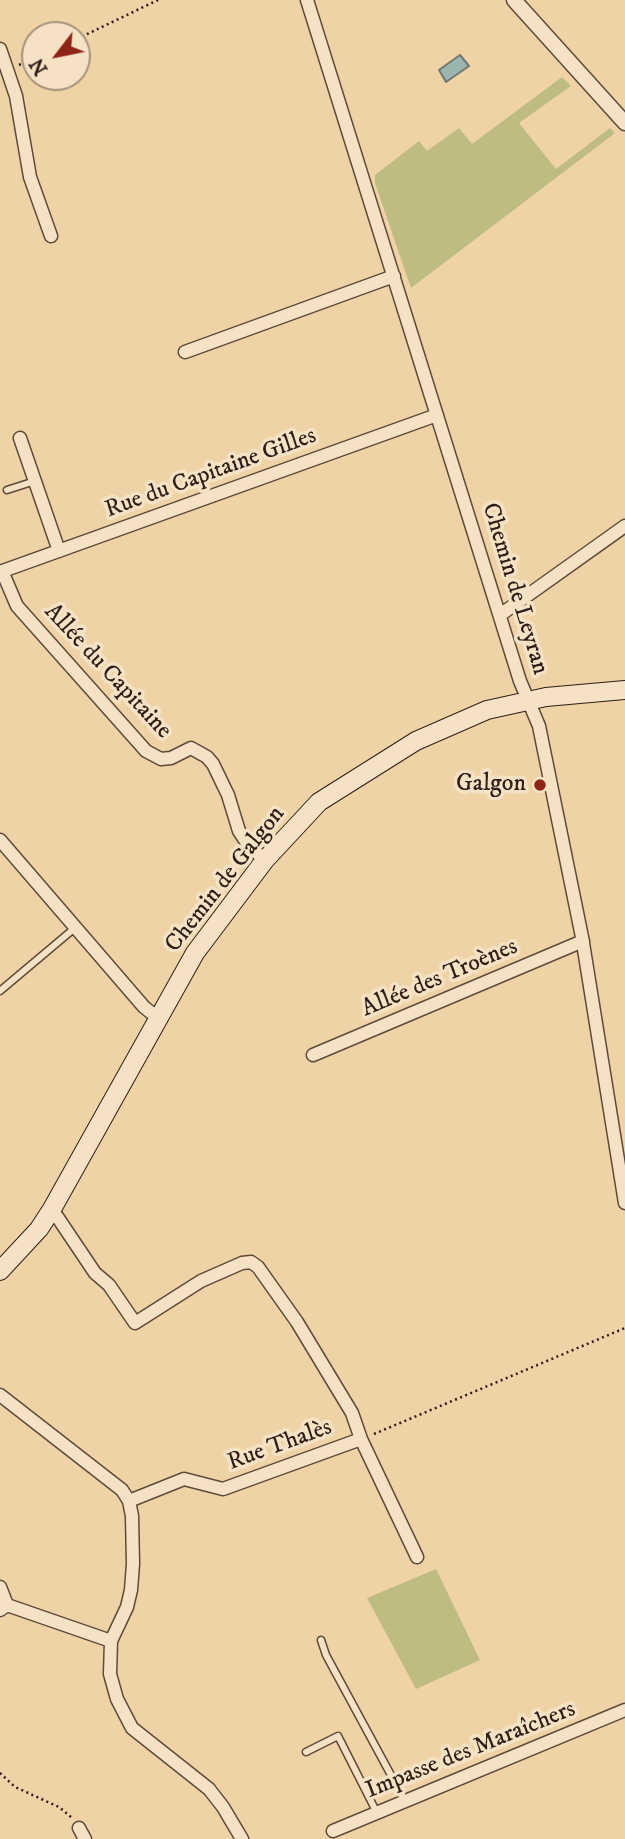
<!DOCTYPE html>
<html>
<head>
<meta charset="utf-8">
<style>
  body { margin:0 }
  #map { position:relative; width:625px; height:1839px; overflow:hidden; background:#efd3a6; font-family:"IM FELL DW Pica",serif }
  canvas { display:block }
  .north { position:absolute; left:21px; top:21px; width:70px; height:70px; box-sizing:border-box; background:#f5e2c5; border:2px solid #a5937f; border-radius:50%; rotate:238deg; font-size:19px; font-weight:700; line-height:28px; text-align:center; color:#2d1d16 }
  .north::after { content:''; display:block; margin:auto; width:24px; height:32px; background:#8f2418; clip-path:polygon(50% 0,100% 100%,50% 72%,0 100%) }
</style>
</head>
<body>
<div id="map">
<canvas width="625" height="1839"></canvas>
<div class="north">N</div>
</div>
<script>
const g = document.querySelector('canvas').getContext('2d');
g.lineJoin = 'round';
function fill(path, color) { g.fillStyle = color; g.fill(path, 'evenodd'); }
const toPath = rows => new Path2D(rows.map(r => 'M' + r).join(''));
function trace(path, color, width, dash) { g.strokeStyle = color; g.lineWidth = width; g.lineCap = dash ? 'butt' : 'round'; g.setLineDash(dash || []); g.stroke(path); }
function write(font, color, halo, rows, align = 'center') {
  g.font = font + ' "IM FELL DW Pica",serif'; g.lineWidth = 7; g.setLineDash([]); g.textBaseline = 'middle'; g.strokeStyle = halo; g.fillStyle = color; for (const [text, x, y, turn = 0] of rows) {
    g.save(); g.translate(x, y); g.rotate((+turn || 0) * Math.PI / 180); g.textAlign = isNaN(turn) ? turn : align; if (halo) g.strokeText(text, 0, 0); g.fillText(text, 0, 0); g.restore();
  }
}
const green = toPath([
  [562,77,571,86,519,123,556,169,610,128,615,133,411,288,375,183,375,175,419,141,427,151,459,128,472,144],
  [436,1569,480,1660,416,1689,367,1598]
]);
const water = toPath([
  [460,55,469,66,446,82,439,70,460,55]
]);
const path = toPath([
  [77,39,158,0],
  [19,65,35,58],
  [374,1434,625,1328],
  [0,1773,15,1787,59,1807,71,1817]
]);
const service = toPath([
  [7,490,35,481],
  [0,991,76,927],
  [321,1640,326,1655,405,1801],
  [306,1752,338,1736,377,1813]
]);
const minor = toPath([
  [307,0,520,681,539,726,582,937,625,1203],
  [0,49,16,96,30,177,51,236],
  [185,352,394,276],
  [20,438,59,551],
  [2,571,17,606,146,751,161,759,171,758,191,748,207,757,213,764,228,795,239,831,249,846,265,860],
  [0,572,437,415],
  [500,615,625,526],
  [0,840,144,1007,159,1019],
  [313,1055,583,941],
  [52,1209,95,1273,109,1285,135,1323,201,1281,242,1263,251,1262,258,1267,297,1322,352,1413,361,1439],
  [0,1395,122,1490,129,1501,132,1516,133,1564,131,1590,127,1607,111,1641,110,1674,117,1699,132,1728,209,1789,223,1807,242,1839],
  [129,1501,184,1479,223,1489,361,1439,417,1557],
  [0,1587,7,1605],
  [0,1610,7,1605,111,1641],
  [79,1828,85,1839],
  [333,1831,625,1710]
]);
const tertiary = toPath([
  [514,0,625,123]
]);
const secondary = toPath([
  [0,1271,39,1229,52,1209,195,953,265,860,319,802,416,741,487,710,546,697,625,690]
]);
const markers = [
  [540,785,7,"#8f2418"]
];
const streetNames = [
  ["Rue du Capitaine Gilles",211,474,-20],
  ["Chemin de Leyran",514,589,73],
  ["Allée du Capitaine",107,672,47],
  ["Chemin de Galgon",226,880,-52],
  ["Allée des Troènes",440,979,-23],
  ["Rue Thalès",280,1446,-20],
  ["Impasse des Maraîchers",471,1751,-22]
];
const poiNames = [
  ["Galgon",526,785]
];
fill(green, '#bebb83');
fill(water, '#9cb6af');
trace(water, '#707972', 2);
trace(service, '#5e4a3a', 9);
trace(minor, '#5e4a3a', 15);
trace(tertiary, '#5e4a3a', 17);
trace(secondary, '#2d1d16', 20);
trace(path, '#2d1d16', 2.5, [2, 3.5]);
trace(service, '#f5e2c5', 6);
trace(minor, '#f5e2c5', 12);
trace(tertiary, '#f5e2c5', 14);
trace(secondary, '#f5e2c5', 18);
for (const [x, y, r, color] of markers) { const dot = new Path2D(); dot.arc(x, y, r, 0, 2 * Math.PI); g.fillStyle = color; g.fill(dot); trace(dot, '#f5e2c5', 2.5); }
write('24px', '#2d1d16', '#f5e2c5', streetNames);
write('24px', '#2d1d16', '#f5e2c5', poiNames, 'right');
</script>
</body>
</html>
